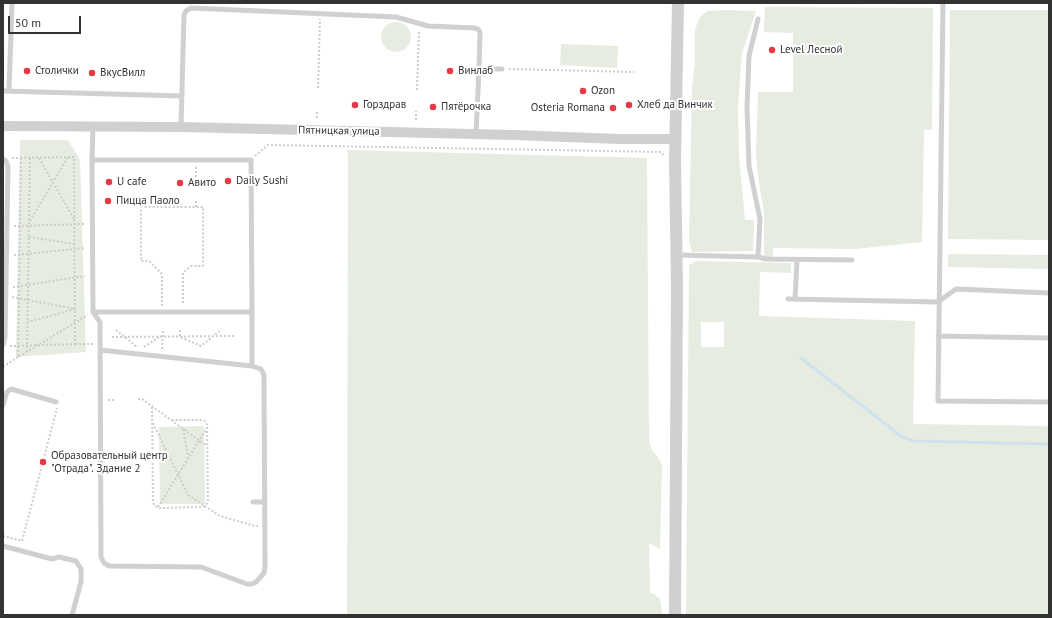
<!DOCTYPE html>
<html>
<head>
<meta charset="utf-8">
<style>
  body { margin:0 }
  #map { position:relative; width:1052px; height:618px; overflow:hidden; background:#fff; font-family:"PT Sans",sans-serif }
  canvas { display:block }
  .frame { position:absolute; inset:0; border:4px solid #333; pointer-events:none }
  .scale { position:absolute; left:8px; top:16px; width:73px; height:18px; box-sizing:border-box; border:2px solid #333; border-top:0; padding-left:5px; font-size:12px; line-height:14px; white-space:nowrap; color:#333; -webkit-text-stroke:3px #fff; paint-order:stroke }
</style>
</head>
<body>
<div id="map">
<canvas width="1052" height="618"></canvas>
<div class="frame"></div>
<div class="scale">50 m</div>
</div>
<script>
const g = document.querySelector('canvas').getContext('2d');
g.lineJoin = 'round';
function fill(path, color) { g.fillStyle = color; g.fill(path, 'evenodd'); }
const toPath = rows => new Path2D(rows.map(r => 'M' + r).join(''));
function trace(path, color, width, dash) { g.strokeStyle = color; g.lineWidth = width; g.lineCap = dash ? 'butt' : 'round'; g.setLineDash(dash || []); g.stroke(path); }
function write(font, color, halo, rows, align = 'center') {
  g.font = font + ' "PT Sans",sans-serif'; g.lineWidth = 4; g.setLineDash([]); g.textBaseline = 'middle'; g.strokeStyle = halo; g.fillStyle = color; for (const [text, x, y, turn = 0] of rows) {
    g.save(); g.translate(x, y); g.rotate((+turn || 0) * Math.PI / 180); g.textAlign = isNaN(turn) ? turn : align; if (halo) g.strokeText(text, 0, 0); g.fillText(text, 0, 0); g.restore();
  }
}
const green = toPath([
  [765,7,933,8,932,130,924,130,922,242,855,249,773,248,773,257,764,257,764,213,758,176,756,154,758,92,793,92,793,33,764,32],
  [726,10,756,11,742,53,738,105,739,156,745,220,754,220,753,251,692,252,689,241,692,88,695,63,695,30,698,21,702,15,708,11],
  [950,10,1049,10,1049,240,948,239],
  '381 37a15 15 0 1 1 30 0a15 15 0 1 1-30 0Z',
  [561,44,618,46,617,68,560,65],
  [20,140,68,140,80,160,86,352,16,357],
  [347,150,647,158,649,441,652,450,658,457,662,466,660,549,649,543,650,593,652,593,660,599,662,615,347,615,348,157],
  [948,254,1049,255,1049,269,948,267],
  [696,261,791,263,791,273,760,272,759,316,915,321,913,424,1049,426,1049,615,686,615,689,265],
  [701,322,724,322,724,347,701,347],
  [204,426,205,504,160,504,159,427]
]);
const stream = toPath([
  [801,358,902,437,914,441,1049,444]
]);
const path = toPath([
  [509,69,634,72],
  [318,88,320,19],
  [417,90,419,31],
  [317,118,317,110],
  [416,120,416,111],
  [255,156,268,145,661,152,662,153,664,156],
  [21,158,18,357,88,315],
  [39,158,74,219],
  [196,167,196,178],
  [196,207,196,201],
  [30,221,68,157],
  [14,226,86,224],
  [29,237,75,244],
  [14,255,85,248],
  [13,287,85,276],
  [12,297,75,309,28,322],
  [162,306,162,274,149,261,141,261,141,207,203,207,203,266,191,266,183,273,183,305],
  [116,330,137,347],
  [180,330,180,337,201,346,222,329],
  [112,337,235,336],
  [75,344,94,344],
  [10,346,75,344,74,157,11,158],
  [144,347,159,337],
  [162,349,163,330],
  [27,352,30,158],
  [3,367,18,357],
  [138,399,142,399,207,446],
  [108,400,116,400],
  [152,407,153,502,155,506,160,508,202,507,205,506,208,502,207,425,205,421,201,420,171,420],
  [153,423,188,495,220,516,255,526,258,526],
  [183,429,188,457],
  [158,507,207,428],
  [3,536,22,541,57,408]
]);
const service = toPath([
  [943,3,938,401,1049,402],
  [3,91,182,96],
  [9,91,12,3],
  [181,127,184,15,186,11,191,8,396,17,428,26,475,28,479,30,480,33,479,69],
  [476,134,479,69,502,69],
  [3,159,6,161,8,167,5,337,3,345],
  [92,160,251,160,252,312,93,312,92,160,93,126],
  [677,255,758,257,760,219,749,166,747,106,749,56,758,19],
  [758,257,766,259,852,260],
  [788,299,938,302,956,289,1049,293],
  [795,299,797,260],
  [93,312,100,322,101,557,104,563,109,566,201,567,247,584,252,584,256,582,264,573,265,566,264,375,261,369,252,366,252,312],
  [938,336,1049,338],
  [100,350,252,366],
  [3,405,7,392,11,389,56,402],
  [253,502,265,502],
  [3,546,52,559,59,557,76,561,81,569,81,582,72,615]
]);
const minor = toPath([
  [3,126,181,127,514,135,619,139,676,139]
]);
const tertiary = toPath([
  [675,615,677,287,675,161,678,3]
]);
const markers = [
  [772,50,4,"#e63946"],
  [27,71,4,"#e63946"],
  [450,71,4,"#e63946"],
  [92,73,4,"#e63946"],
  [583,91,4,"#e63946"],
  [355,105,4,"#e63946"],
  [629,105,4,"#e63946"],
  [433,107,4,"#e63946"],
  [613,108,4,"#e63946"],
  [228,181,4,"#e63946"],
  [109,182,4,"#e63946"],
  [180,183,4,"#e63946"],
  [108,201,4,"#e63946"],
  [43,462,4,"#e63946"]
];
const poiNames = [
  ["Level Лесной",780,50],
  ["Столички",35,71],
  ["Винлаб",458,71],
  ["ВкусВилл",100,73],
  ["Ozon",591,91],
  ["Горздрав",363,105],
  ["Хлеб да Винчик",637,105],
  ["Пятёрочка",441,107],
  ["Osteria Romana",605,108,"right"],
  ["Daily Sushi",236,181],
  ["U cafe",117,182],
  ["Авито",188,183],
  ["Пицца Паоло",116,201],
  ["Образовательный центр",51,456],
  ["\"Отрада\". Здание 2",51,469]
];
const streetNames = [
  ["Пятницкая улица",339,131,1]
];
fill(green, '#e6ecdf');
trace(stream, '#cfe2ee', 3);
trace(path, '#cdcdcd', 2, [2, 2]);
trace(service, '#d0d0d0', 5);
trace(minor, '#d0d0d0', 10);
trace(tertiary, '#d0d0d0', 12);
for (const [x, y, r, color] of markers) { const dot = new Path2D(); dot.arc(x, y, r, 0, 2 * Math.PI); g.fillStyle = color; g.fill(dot); trace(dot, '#fff', 1.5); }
write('11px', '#333', '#fff', poiNames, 'left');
write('11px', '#333', '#fff', streetNames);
</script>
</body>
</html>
